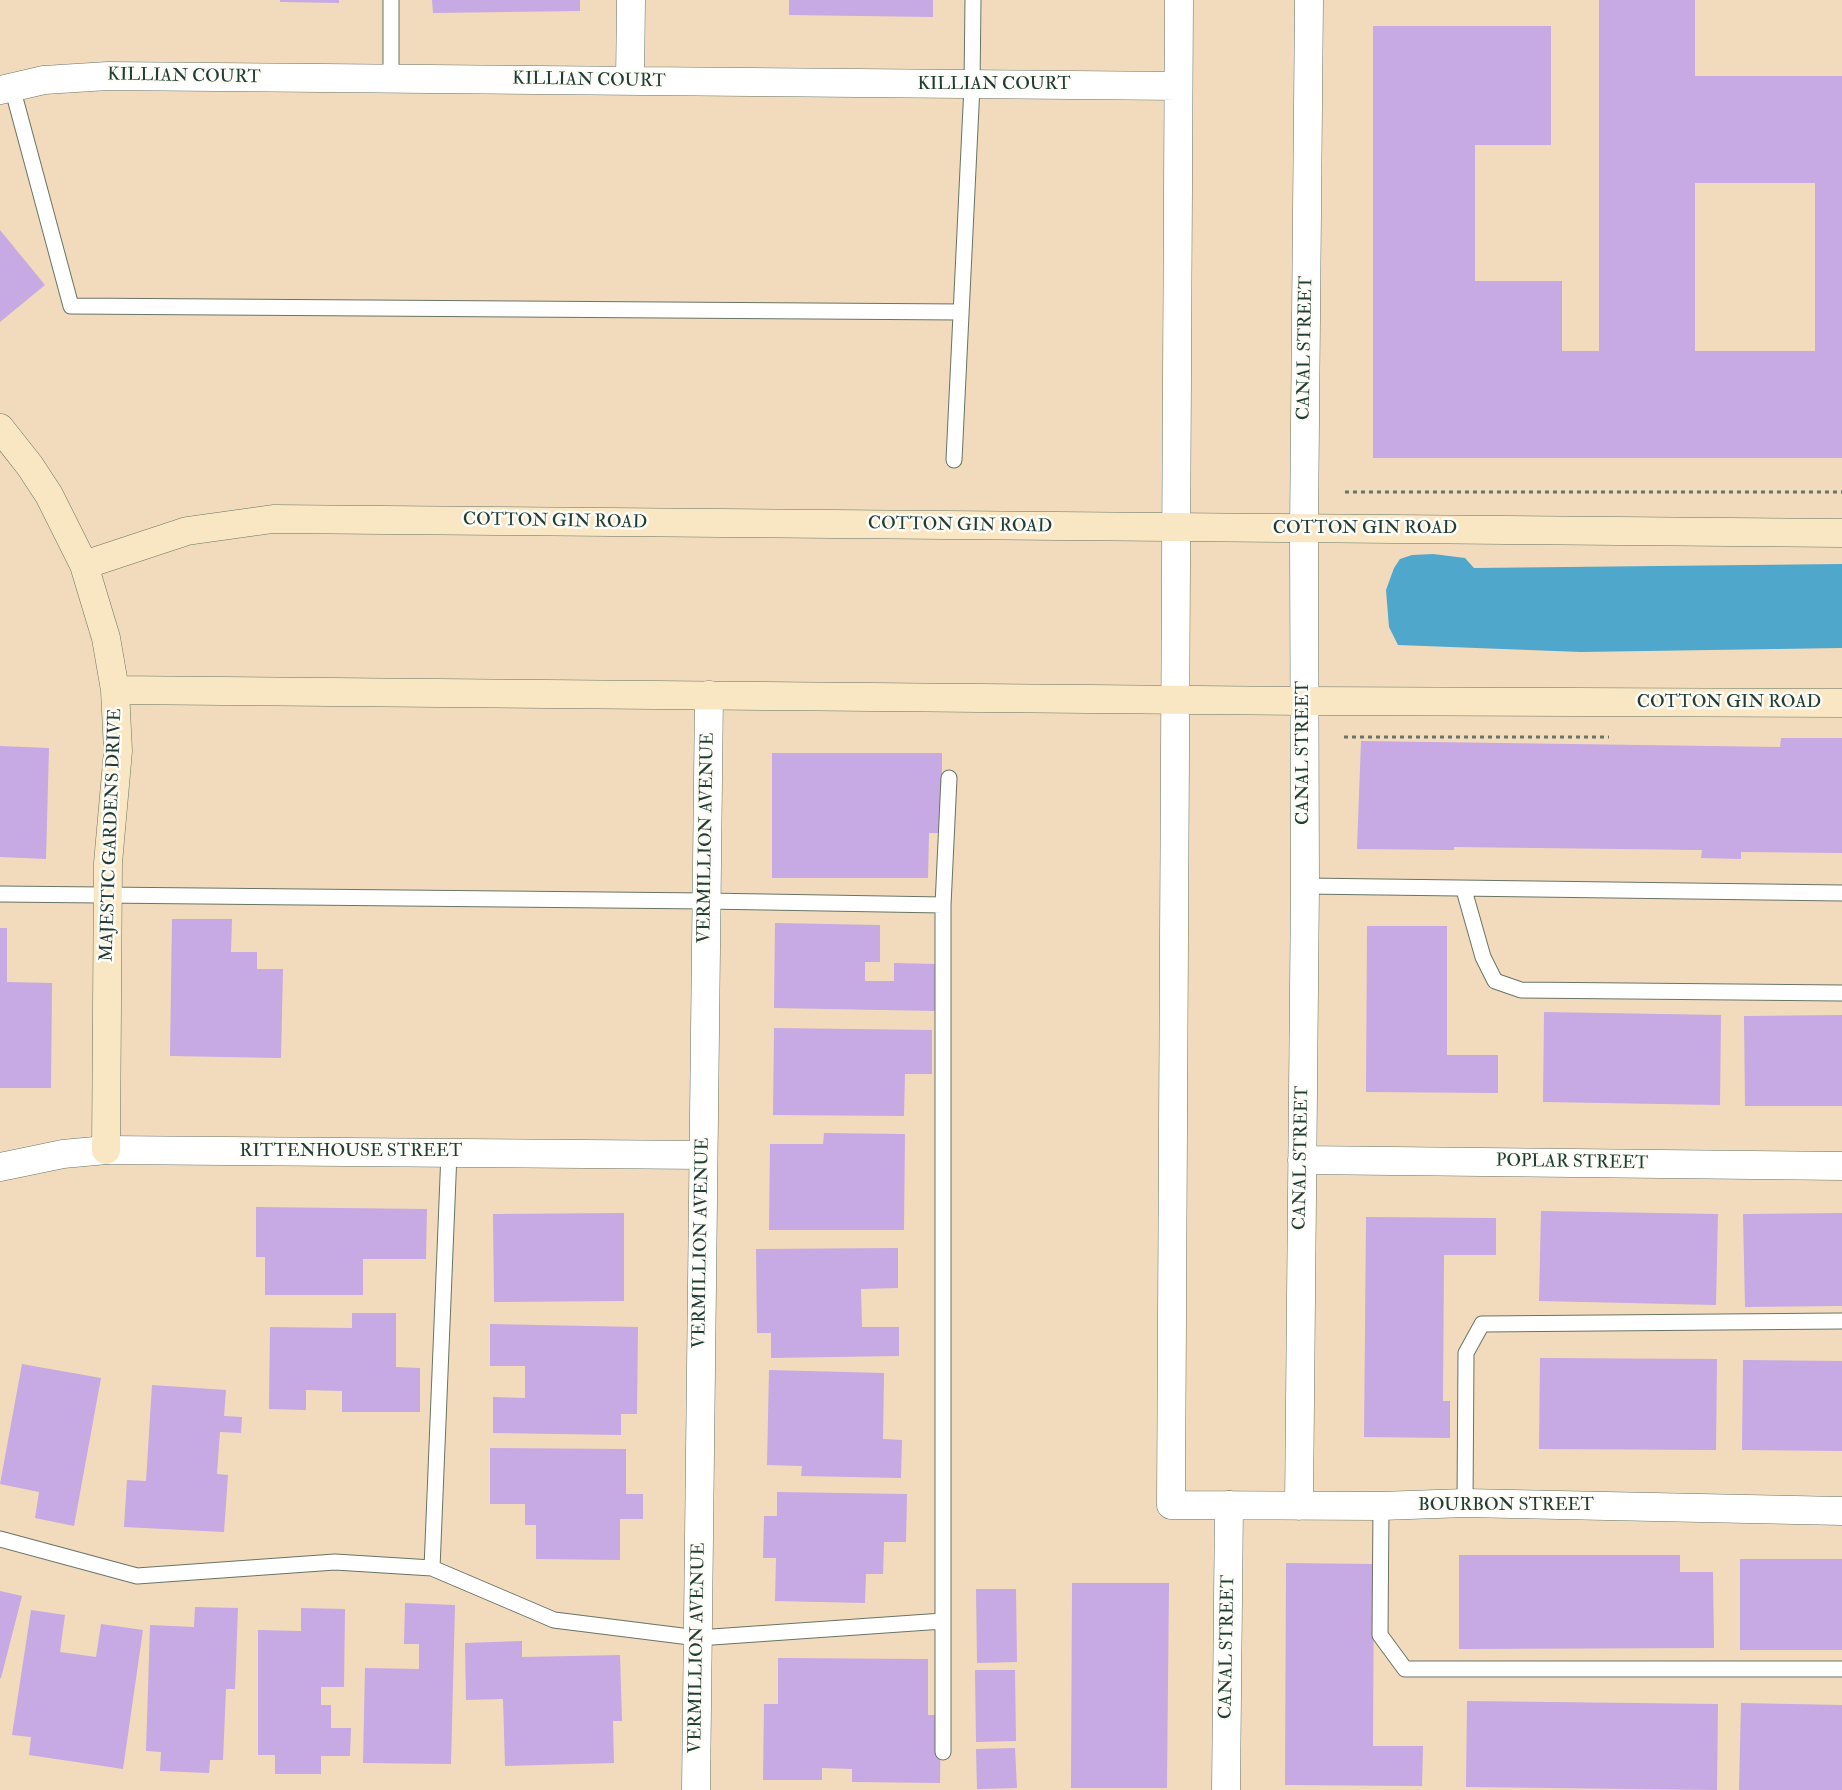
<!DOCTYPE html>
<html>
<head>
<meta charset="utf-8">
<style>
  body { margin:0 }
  canvas { display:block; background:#f1dbbc }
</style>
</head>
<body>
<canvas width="1842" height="1790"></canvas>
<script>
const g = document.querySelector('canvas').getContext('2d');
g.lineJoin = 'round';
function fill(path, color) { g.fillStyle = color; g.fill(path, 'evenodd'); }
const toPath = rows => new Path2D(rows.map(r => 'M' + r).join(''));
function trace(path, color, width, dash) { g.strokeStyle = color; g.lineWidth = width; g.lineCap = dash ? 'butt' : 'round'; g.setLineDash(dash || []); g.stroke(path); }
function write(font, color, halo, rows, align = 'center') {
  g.font = font + ' "IM FELL Double Pica",serif'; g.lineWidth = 5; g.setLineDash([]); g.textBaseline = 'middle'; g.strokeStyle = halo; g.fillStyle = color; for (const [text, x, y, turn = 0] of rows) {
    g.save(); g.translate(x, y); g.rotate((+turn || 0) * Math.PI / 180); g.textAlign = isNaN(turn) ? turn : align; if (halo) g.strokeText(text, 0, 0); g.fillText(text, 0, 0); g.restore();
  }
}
const water = toPath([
  [1433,554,1465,558,1474,568,1842,564,1842,648,1581,652,1398,645,1389,627,1386,590,1394,568,1400,559,1412,555]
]);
const building = toPath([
  [280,0,339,0,339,3,280,2],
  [432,0,580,0,580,11,433,13],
  [789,0,933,0,933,17,789,15],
  [1599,0,1695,0,1695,76,1842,76,1842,458,1373,458,1373,26,1551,26,1551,145,1475,145,1475,281,1562,281,1562,351,1599,351],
  [1695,183,1815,183,1815,351,1695,351],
  [0,230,45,285,0,322],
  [1781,738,1842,738,1842,853,1741,852,1741,859,1701,858,1702,850,1454,847,1454,850,1357,849,1361,741,1780,747],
  [0,746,49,748,46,859,0,857],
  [772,753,942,753,942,833,929,833,928,878,772,878],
  [172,919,232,919,231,952,257,952,257,969,283,969,281,1058,170,1056],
  [775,923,880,925,880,962,865,962,865,981,894,981,894,963,936,964,935,1011,774,1008],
  [1367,926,1447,926,1447,1055,1498,1055,1498,1093,1366,1092],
  [0,928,7,928,7,982,52,983,51,1088,0,1088],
  [1544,1012,1721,1015,1720,1105,1543,1102],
  [1842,1015,1842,1106,1745,1106,1744,1016],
  [774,1028,932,1030,932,1074,905,1074,904,1116,773,1115],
  [824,1133,905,1134,904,1230,769,1230,770,1144,823,1144],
  [256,1207,427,1209,426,1259,363,1259,363,1295,265,1295,265,1257,256,1257],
  [1541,1211,1718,1214,1716,1305,1539,1301],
  [624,1213,624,1301,494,1302,493,1214],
  [1842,1213,1842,1306,1745,1307,1743,1214],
  [1366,1217,1496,1218,1496,1255,1444,1255,1443,1401,1450,1401,1450,1438,1364,1437],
  [898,1248,898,1288,861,1289,862,1327,899,1327,899,1356,771,1358,771,1333,757,1333,756,1249],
  [352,1313,396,1313,396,1367,420,1368,420,1412,342,1412,342,1391,306,1390,306,1410,269,1409,270,1327,352,1328],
  [490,1324,638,1327,637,1414,621,1414,621,1435,493,1433,493,1397,525,1398,525,1366,490,1366],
  [1540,1358,1717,1359,1716,1450,1539,1449],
  [1743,1360,1842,1361,1842,1451,1742,1450],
  [22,1364,101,1378,74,1526,35,1518,39,1492,0,1484],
  [769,1370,884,1373,883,1439,902,1440,901,1478,801,1476,802,1466,767,1465],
  [152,1385,226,1390,224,1416,242,1417,241,1433,220,1432,217,1474,228,1475,224,1532,124,1527,127,1480,146,1481],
  [490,1448,626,1449,626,1494,643,1494,643,1519,620,1519,620,1560,536,1559,536,1525,525,1525,525,1504,490,1504],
  [777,1492,907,1494,906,1542,884,1542,883,1574,866,1574,865,1603,775,1601,776,1558,763,1558,764,1516,777,1516],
  [1459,1555,1680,1555,1680,1572,1713,1572,1714,1648,1459,1649],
  [1740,1559,1842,1559,1842,1650,1740,1650],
  [1286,1563,1374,1564,1373,1746,1423,1746,1422,1786,1285,1785],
  [1072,1583,1169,1583,1167,1788,1071,1788],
  [976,1589,1016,1589,1017,1662,977,1663],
  [0,1591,22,1596,1,1678,0,1678],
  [405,1603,455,1605,451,1764,363,1763,365,1668,419,1669,419,1644,404,1644],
  [195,1607,238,1608,235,1689,226,1689,223,1760,210,1760,209,1773,160,1771,161,1752,146,1751,150,1625,194,1627],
  [301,1608,345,1609,344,1687,321,1687,321,1705,331,1705,331,1728,351,1728,350,1756,321,1756,321,1774,275,1774,275,1755,258,1755,258,1630,301,1631],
  [31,1610,65,1615,60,1652,96,1657,101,1624,143,1630,123,1769,29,1755,31,1737,12,1735],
  [522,1641,522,1657,620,1655,622,1721,613,1721,614,1763,505,1766,503,1699,466,1700,465,1643],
  [778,1658,928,1659,928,1715,941,1715,940,1783,852,1782,852,1769,822,1768,822,1780,763,1780,764,1704,778,1704],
  [975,1670,1015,1670,1016,1741,976,1742],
  [1467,1701,1718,1704,1717,1790,1466,1787],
  [1741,1703,1842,1705,1842,1790,1739,1790],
  [1015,1748,1017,1788,977,1789,976,1749]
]);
const path = toPath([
  [1345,492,1842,492],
  [1344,737,1609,737]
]);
const lane = toPath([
  [391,0,391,79],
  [12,87,71,306,961,312],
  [954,460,972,86,973,0],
  [1305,886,1842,893],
  [1464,890,1483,957,1495,981,1521,990,1842,993],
  [0,894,706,901,943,905],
  [1465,1503,1466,1353,1482,1324,1842,1321],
  [1381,1506,1380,1635,1405,1669,1842,1669],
  [0,1539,137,1576,335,1562,432,1568,554,1620,698,1638,943,1621],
  [432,1568,449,1153],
  [943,1752,943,905,949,778]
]);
const street = toPath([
  [1179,0,1171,1505,1381,1506,1465,1503,1842,1511],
  [630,81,631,0],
  [0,90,44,80,108,76,1178,86],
  [1302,1160,1842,1166],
  [0,1167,63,1154,106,1150,703,1155],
  [1299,1506,1305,886,1304,529,1309,0],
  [696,1790,709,695],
  [1226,1790,1229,1505]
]);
const secondary = toPath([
  [0,428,30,466,49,495,84,565,106,638,115,690,118,751,108,863,106,1150],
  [84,565,187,531,273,519,1842,533],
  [115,690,1304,701,1842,703]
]);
const streetNames = [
  ["KILLIAN COURT",184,77,1],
  ["KILLIAN COURT",589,81,1],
  ["KILLIAN COURT",994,85],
  ["CANAL STREET",1306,348,-89],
  ["COTTON GIN ROAD",555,522,1],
  ["COTTON GIN ROAD",960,526,1],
  ["COTTON GIN ROAD",1365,529],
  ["COTTON GIN ROAD",1729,703],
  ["CANAL STREET",1304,753,-90],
  ["MAJESTIC GARDENS DRIVE",112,835,-88],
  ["VERMILLION AVENUE",707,838,-89],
  ["RITTENHOUSE STREET",351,1152],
  ["CANAL STREET",1302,1158,-89],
  ["POPLAR STREET",1572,1163,1],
  ["VERMILLION AVENUE",702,1243,-89],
  ["BOURBON STREET",1506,1506],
  ["CANAL STREET",1228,1647,-89],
  ["VERMILLION AVENUE",698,1648,-89]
];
fill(water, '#4fa7cc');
fill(building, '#c7a9e3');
trace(lane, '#687464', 17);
trace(street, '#687464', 29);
trace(secondary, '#687464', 29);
trace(path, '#687464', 3, [4, 4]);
trace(lane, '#fff', 15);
trace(street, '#fff', 28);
trace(secondary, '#f9e7c3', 28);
write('18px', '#1f3d34', '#fdfcf7', streetNames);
</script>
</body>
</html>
